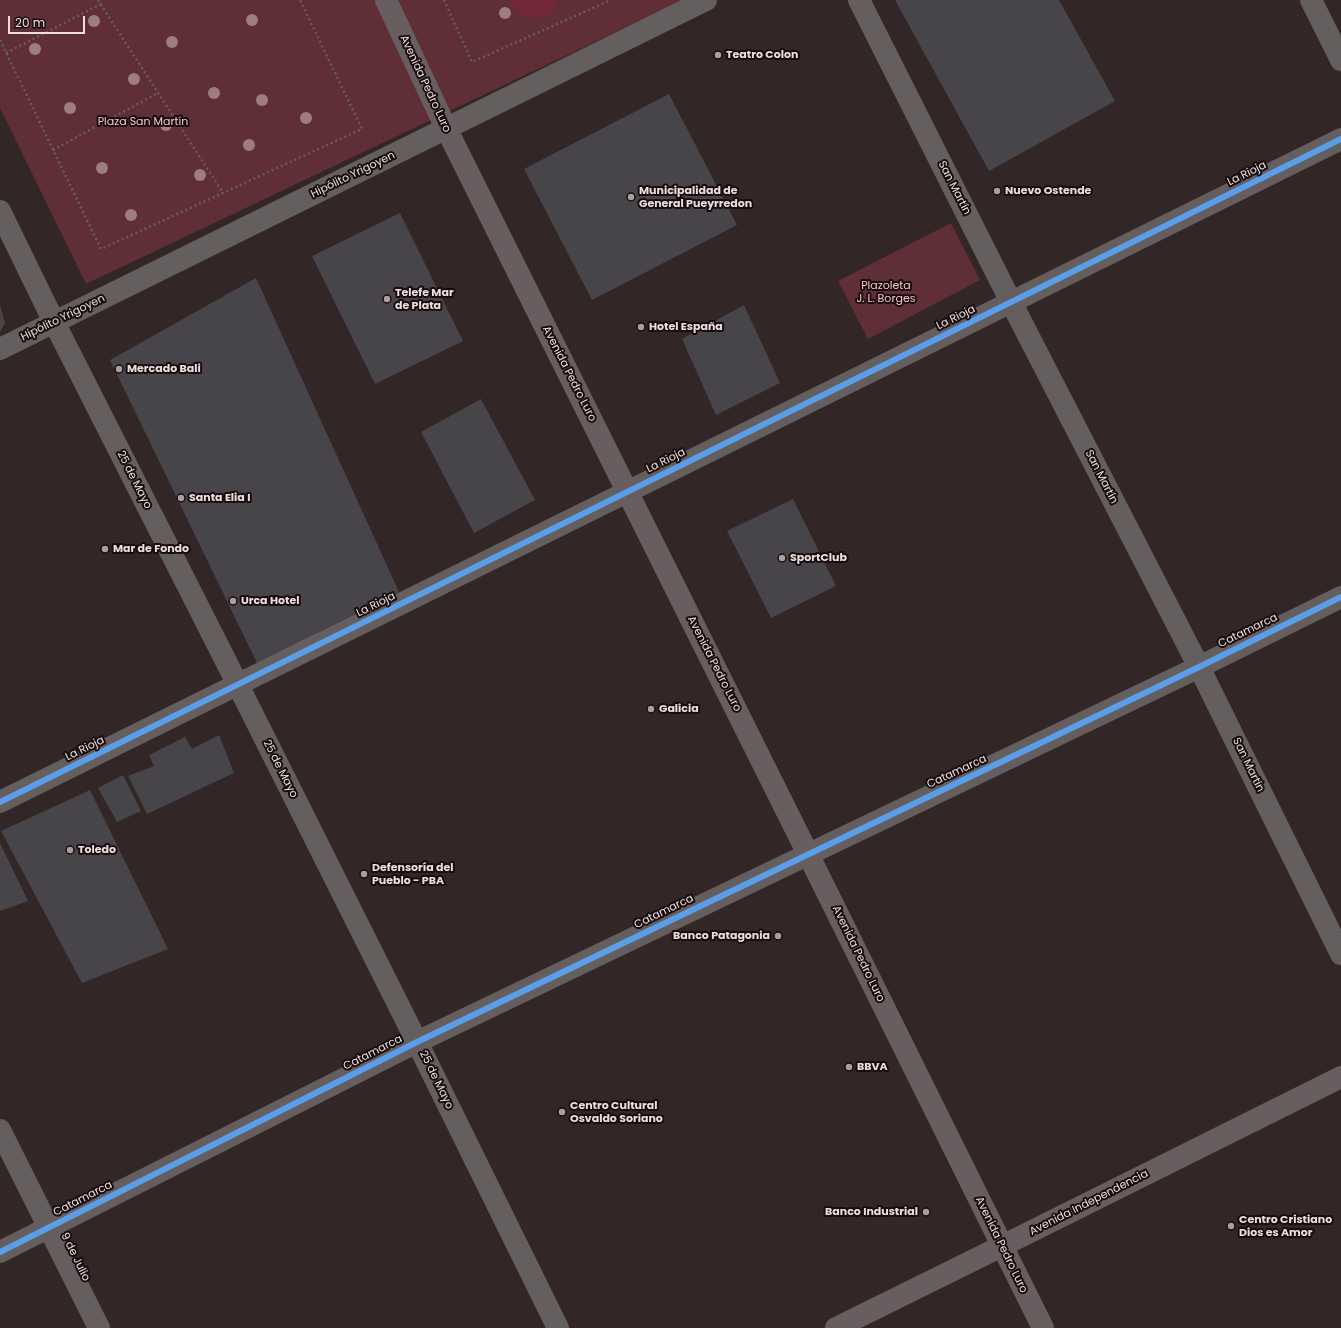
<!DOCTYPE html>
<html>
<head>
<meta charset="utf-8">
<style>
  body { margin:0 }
  #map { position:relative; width:1341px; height:1328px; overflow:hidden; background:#322627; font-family:Poppins,sans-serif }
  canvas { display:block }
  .scale { position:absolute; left:8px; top:16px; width:77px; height:18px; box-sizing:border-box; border:2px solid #eeddde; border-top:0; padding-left:5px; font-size:12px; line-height:14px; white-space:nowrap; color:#eeddde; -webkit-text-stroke:3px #180d0e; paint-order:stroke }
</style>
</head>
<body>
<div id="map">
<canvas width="1341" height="1328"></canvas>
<div class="scale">20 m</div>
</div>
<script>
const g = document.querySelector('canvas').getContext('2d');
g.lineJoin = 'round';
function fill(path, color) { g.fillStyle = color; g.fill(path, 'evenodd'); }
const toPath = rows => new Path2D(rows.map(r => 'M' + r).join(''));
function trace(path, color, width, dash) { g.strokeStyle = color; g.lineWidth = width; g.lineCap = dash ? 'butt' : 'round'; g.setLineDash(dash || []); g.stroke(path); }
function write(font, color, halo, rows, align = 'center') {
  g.font = font + ' Poppins,sans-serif'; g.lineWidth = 4; g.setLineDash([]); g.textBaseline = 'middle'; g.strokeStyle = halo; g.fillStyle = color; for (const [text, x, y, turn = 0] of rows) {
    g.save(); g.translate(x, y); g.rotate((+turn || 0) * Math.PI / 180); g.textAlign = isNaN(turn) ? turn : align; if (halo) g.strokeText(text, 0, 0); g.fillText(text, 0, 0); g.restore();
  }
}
const green = toPath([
  [0,0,683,0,86,284,0,108],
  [951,223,980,280,868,339,838,281]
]);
const water = toPath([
  [511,0,559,0,553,10,546,15,539,17,530,17,523,14,516,9]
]);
const building = toPath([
  [895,0,1059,0,1115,101,989,171],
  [669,94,737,225,592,300,524,169],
  [400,213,463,341,375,384,312,256],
  [256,278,399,592,317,633,327,641,257,663,110,360],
  [0,305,5,323,0,332],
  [744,305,780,383,716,415,682,339],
  [481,399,535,500,474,533,421,432],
  [793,499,836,586,771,618,727,531],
  [219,735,234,773,147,814,128,776,154,766,149,755,185,737,192,749],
  [123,775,141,811,117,822,98,788],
  [90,790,168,949,82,983,1,831],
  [0,843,28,901,0,911]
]);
const path = toPath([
  [98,0,223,193],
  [444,0,472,62,611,0],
  [0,40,101,249,362,129,300,0],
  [6,53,101,4],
  [53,150,158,93]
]);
const minor = toPath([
  [859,0,1011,302,1199,667,1341,954],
  [1311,0,1341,60],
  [0,211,54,322,238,685,417,1042,558,1328],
  [0,349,706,0],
  [0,802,1341,139],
  [0,1130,99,1328],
  [0,1252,417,1042,1199,667,1341,597]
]);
const major = toPath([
  [386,0,446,128,808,854,1043,1328],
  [836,1328,1002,1246,1341,1077]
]);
const cycleway = toPath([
  [0,802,1341,139],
  [0,1252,417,1042,1199,667,1341,597]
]);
const trees = [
  [505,13],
  [252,20],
  [94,21],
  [172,42],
  [35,49],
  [134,79],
  [214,93],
  [262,100],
  [70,108],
  [306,118],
  [166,125],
  [249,145],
  [102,168],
  [200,175],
  [131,215]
];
const markers = [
  [718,55,4,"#ac9d9e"],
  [997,191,4,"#ac9d9e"],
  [631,197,4,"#ac9d9e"],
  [387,299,4,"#ac9d9e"],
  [641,327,4,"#ac9d9e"],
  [119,369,4,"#ac9d9e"],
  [181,498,4,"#ac9d9e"],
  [105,549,4,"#ac9d9e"],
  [782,558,4,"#ac9d9e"],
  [233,601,4,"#ac9d9e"],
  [651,709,4,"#ac9d9e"],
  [70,850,4,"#ac9d9e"],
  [364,874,4,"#ac9d9e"],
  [778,936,4,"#ac9d9e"],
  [849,1067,4,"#ac9d9e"],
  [562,1112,4,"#ac9d9e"],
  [926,1212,4,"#ac9d9e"],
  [1231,1226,4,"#ac9d9e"]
];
const poiNames = [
  ["Teatro Colon",726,55],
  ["Municipalidad de",639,191],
  ["General Pueyrredon",639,204],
  ["Nuevo Ostende",1005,191],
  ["Telefe Mar",395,293],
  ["de Plata",395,306],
  ["Hotel España",649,327],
  ["Mercado Bali",127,369],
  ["Santa Elia I",189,498],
  ["Mar de Fondo",113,549],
  ["SportClub",790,558],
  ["Urca Hotel",241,601],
  ["Galicia",659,709],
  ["Toledo",78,850],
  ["Defensoría del",372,868],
  ["Pueblo - PBA",372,881],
  ["Banco Patagonia",770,936,"right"],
  ["BBVA",857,1067],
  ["Centro Cultural",570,1106],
  ["Osvaldo Soriano",570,1119],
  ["Banco Industrial",918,1212,"right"],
  ["Centro Cristiano",1239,1220],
  ["Dios es Amor",1239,1233]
];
const streetNames = [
  ["Avenida Pedro Luro",425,84,65],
  ["La Rioja",1247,174,-26],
  ["Hipólito Yrigoyen",353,175,-26],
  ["San Martín",954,188,63],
  ["Hipólito Yrigoyen",63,318,-26],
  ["La Rioja",956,318,-26],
  ["Avenida Pedro Luro",569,374,63],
  ["La Rioja",666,461,-26],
  ["San Martín",1101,477,63],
  ["25 de Mayo",134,480,63],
  ["La Rioja",376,605,-26],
  ["Catamarca",1248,631,-26],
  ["Avenida Pedro Luro",714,664,63],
  ["La Rioja",85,749,-26],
  ["San Martín",1248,765,64],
  ["25 de Mayo",280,769,63],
  ["Catamarca",957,772,-25],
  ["Catamarca",664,912,-26],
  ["Avenida Pedro Luro",858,954,64],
  ["Catamarca",373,1053,-27],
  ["25 de Mayo",436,1080,64],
  ["Catamarca",83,1199,-27],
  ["Avenida Independencia",1089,1203,-27],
  ["Avenida Pedro Luro",1001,1245,64],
  ["9 de Julio",75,1257,64]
];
const parkNames = [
  ["Plaza San Martín",143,122],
  ["Plazoleta",886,286],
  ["J. L. Borges",886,299]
];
fill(green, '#5f2e36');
fill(water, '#742736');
fill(building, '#474549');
trace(path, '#655d5e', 2.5, [2, 3]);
trace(minor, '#655e5e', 22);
trace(major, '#685e5f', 22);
trace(cycleway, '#5a9eea', 6);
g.fillStyle = '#9e7d80';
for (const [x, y] of trees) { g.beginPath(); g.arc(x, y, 6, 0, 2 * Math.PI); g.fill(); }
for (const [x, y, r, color] of markers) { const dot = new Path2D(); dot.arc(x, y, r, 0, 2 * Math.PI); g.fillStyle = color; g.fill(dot); trace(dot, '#180d0e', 1.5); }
write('bold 11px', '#eeddde', '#180d0e', poiNames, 'left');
write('11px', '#eeddde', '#180d0e', streetNames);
write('11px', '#f7c4c9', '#180d0e', parkNames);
</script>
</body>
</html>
